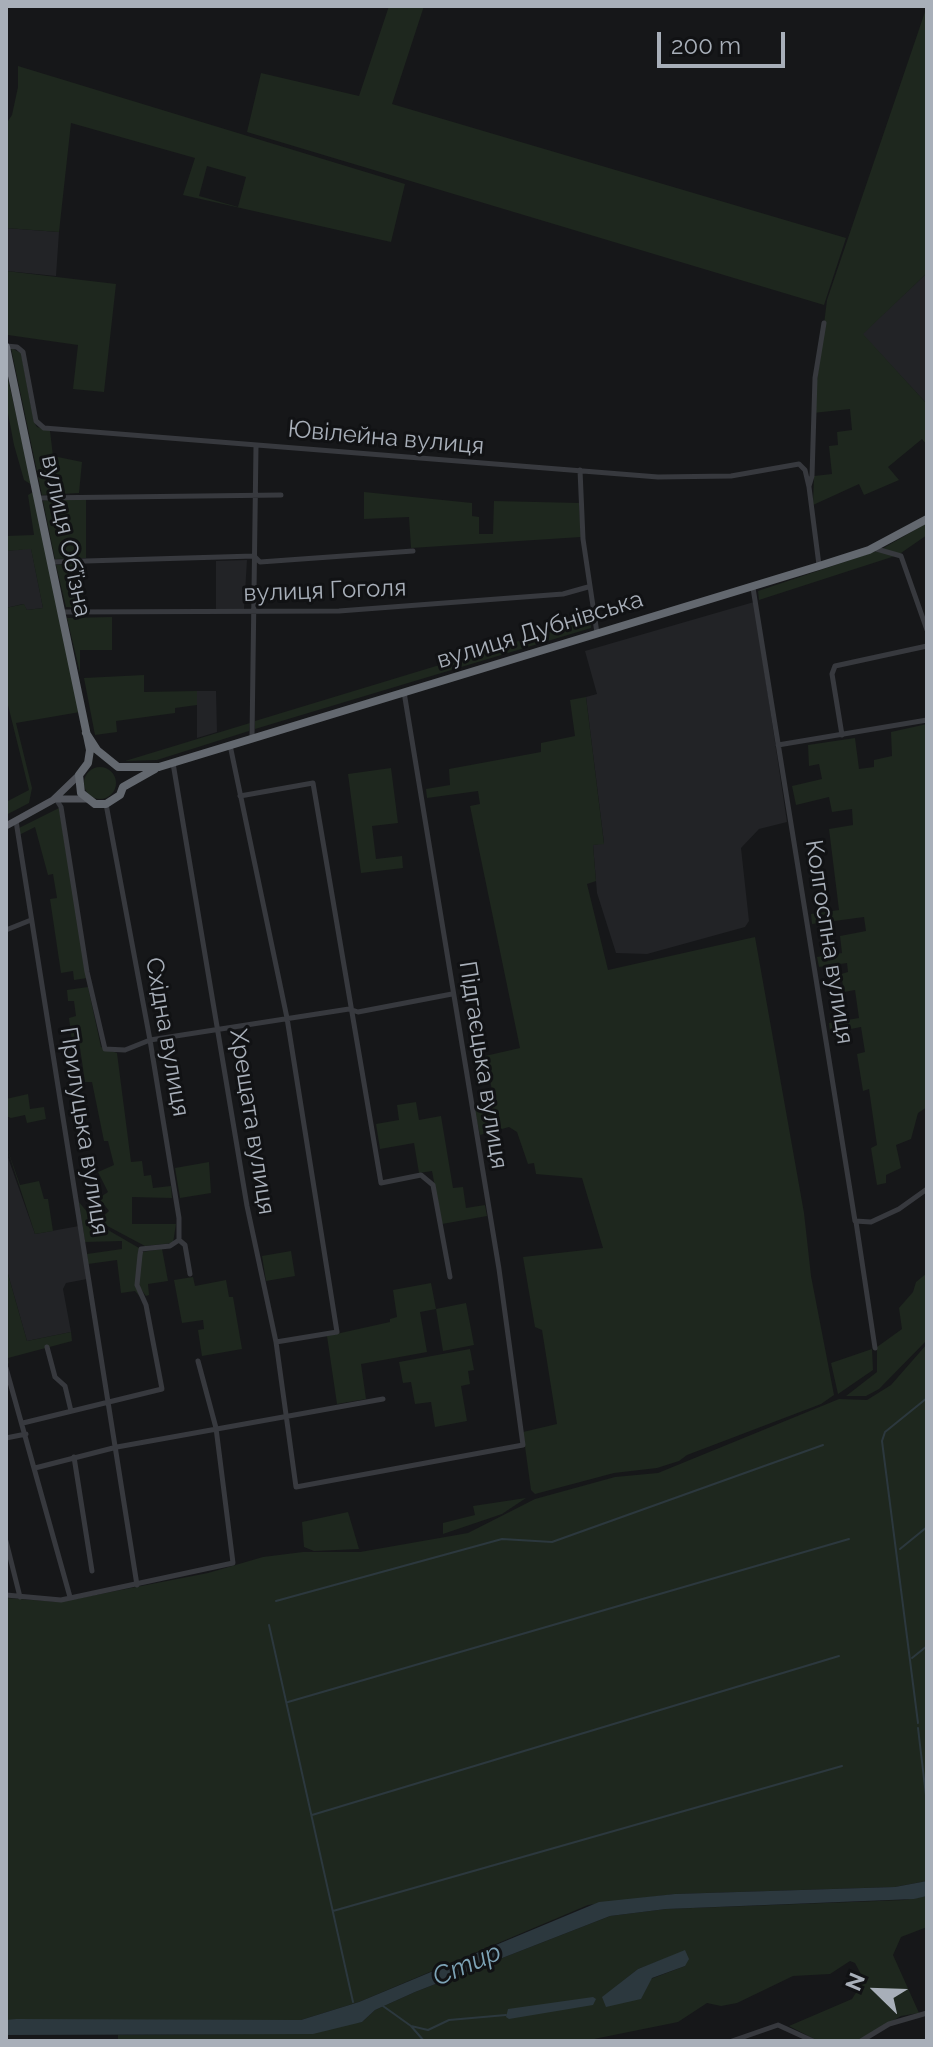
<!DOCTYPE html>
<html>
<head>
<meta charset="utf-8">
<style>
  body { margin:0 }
  #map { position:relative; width:933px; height:2047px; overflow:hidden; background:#161719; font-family:Raleway,sans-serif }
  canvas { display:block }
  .frame { position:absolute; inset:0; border:8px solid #a8afb9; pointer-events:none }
  .north { position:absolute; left:837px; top:1951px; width:80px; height:80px; -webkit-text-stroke:6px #111214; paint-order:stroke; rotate:293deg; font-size:22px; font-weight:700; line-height:32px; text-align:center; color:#a8afb9 }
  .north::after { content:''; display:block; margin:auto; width:28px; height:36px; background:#a8afb9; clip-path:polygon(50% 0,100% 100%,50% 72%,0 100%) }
  .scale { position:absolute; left:657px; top:32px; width:128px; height:36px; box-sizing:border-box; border:4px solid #a8afb9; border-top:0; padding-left:10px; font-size:24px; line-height:28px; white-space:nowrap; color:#a8afb9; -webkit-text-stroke:6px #111214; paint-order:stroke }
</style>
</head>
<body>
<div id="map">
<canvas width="933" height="2047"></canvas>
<div class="frame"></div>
<div class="north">N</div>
<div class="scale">200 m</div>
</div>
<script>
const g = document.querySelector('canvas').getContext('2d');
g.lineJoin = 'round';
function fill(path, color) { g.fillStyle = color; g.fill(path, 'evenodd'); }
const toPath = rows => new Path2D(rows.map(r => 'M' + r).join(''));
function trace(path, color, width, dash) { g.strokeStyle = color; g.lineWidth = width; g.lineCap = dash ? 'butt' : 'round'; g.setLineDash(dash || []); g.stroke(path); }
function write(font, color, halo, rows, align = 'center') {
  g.font = font + ' Raleway,sans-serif'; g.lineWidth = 6; g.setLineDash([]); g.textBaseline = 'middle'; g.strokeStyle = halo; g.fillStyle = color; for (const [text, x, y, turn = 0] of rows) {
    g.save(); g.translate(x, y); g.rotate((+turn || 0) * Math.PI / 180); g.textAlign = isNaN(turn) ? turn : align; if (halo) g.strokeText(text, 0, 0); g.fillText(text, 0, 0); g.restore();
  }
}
const built = toPath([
  [6,228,59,232,56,276,6,271],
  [927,273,927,404,862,334],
  [31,548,43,608,27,610,23,604,6,608,6,551],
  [247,560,244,609,216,609,216,561],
  [754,602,787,822,759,829,741,848,749,921,745,927,647,954,616,953,597,893,593,845,604,843,586,697,597,694,585,651],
  [197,691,216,691,217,732,197,738],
  [6,1152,35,1234,79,1226,87,1279,66,1283,63,1289,71,1332,27,1341,6,1267]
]);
const green = toPath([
  [389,6,424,6,392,104,846,238,824,305,247,132,261,73,359,96],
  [927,6,927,273,863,334,927,404,927,445,922,439,888,467,899,480,864,495,859,484,813,505,814,476,832,474,829,446,838,445,837,432,852,430,850,409,813,413,827,300],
  [18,66,405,184,391,242,183,195,195,158,71,123,59,232,6,228,6,124,12,115,18,87],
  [207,166,246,177,238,207,199,196],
  [6,271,116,284,104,392,73,389,78,345,8,335],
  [11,348,21,353,34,422,37,427,50,431,53,456,82,462,79,493,42,495],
  [6,370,32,485,24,480,14,445,6,403],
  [33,492,80,712,16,723,32,788,29,803,6,815,6,802,29,790,6,697,6,608,24,604,27,610,43,608,31,549,6,551,6,536,34,535,28,495],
  [364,492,472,503,472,516,479,517,479,534,493,534,494,501,579,503,581,537,411,548,409,517,364,519],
  [54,498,86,498,86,558,55,559,43,501],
  [927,523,927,535,898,555,759,600,758,591,880,550],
  [75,564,85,608,66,607,56,565],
  [112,617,112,650,80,650,80,673,67,618],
  [591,619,591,628,255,729,255,721],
  [144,675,144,692,197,691,197,705,175,708,175,713,116,721,117,732,95,735,84,678],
  [586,697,604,844,593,845,596,881,587,884,608,970,755,937,804,1213,811,1276,834,1395,821,1404,687,1455,679,1461,657,1468,614,1473,535,1494,531,1490,523,1432,557,1424,542,1330,535,1327,523,1257,603,1248,582,1178,536,1174,534,1163,528,1164,517,1132,509,1127,480,1135,473,1105,491,1102,493,1095,485,1056,520,1048,470,806,480,804,478,791,427,798,426,789,450,785,449,769,541,752,541,743,575,736,570,700],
  [250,723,249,731,157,760,125,761],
  [927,724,927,1107,918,1113,911,1139,896,1145,901,1168,886,1175,886,1183,877,1185,871,1148,877,1145,869,1089,863,1091,857,1054,865,1052,861,1027,830,1033,829,1023,859,1018,855,990,844,992,841,974,848,972,847,963,819,967,817,957,842,953,840,936,866,931,864,917,812,924,811,914,839,910,829,829,853,825,852,809,832,812,829,797,796,805,792,786,822,779,819,764,809,766,808,745,855,738,859,769,874,767,874,760,892,756,891,732],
  '84 783a16 16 0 1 1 32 0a16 16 0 1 1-32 0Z',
  [391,768,398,823,372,826,376,859,402,856,403,868,361,873,348,774],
  [59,808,87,978,74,980,73,971,61,973,50,899,57,898,53,874,48,875,35,827,19,835,19,828],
  [88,987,101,1047,117,1053,131,1162,142,1161,144,1176,151,1175,153,1188,171,1186,172,1198,132,1197,132,1224,176,1224,173,1243,145,1246,98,1221,109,1211,99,1198,108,1192,98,1172,114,1165,108,1141,104,1141,92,1082,85,1082,79,1041,72,1041,69,1018,76,1016,74,1001,68,1001,67,990],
  [28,1094,30,1109,44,1107,46,1119,27,1123,25,1115,11,1118,6,1116,6,1099],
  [416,1102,419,1120,441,1116,453,1188,463,1187,466,1208,485,1205,487,1216,442,1224,432,1171,419,1173,414,1143,380,1149,376,1124,399,1120,397,1105],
  [6,1145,20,1185,39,1181,44,1199,48,1199,53,1231,35,1234],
  [209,1162,211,1193,180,1198,175,1168],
  [79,1202,96,1223,139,1248,136,1285,140,1297,135,1291,121,1293,117,1260,88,1264,87,1254,122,1249,122,1241,85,1242],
  [162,1249,168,1281,148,1284,149,1295,146,1296,138,1285,142,1252],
  [291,1251,295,1276,266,1281,262,1256],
  [6,1267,27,1341,71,1332,72,1341,8,1358,9,1364,6,1359],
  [927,1273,927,1340,879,1389,866,1396,846,1396,877,1372,877,1347,902,1329,899,1308,913,1292,916,1282],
  [193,1277,195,1286,226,1280,229,1297,233,1297,242,1349,202,1356,198,1330,204,1329,203,1320,182,1323,174,1280],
  [431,1283,436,1309,466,1303,474,1345,443,1351,436,1309,420,1312,427,1352,361,1364,366,1399,337,1404,327,1336,390,1322,390,1319,397,1317,393,1290],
  [927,1344,927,1881,895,1887,675,1894,588,1905,359,2002,301,2020,6,2020,6,1598,59,1602,208,1573,263,1557,303,1552,360,1552,468,1533,535,1499,615,1477,658,1473,839,1399,867,1400,891,1385],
  [470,1349,474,1370,468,1371,470,1384,461,1386,467,1421,435,1427,431,1402,415,1404,411,1382,403,1383,399,1362],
  [872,1349,873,1370,838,1394,831,1363],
  [526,1498,502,1514,443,1534,443,1523,475,1515,473,1506],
  [348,1512,359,1549,314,1551,304,1547,302,1522],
  [927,1896,927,1927,901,1937,893,1955,919,2013,901,2016,857,2041,818,2041,789,2026,852,1999,864,1980,855,1963,850,1961,830,1974,793,1976,737,2003,721,2006,707,2003,678,2022,594,2039,118,2041,118,2035,250,2034,362,2022,375,2010,415,1992,610,1916,666,1909,904,1900],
  [685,1951,685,1966,603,1997,638,1969]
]);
const water = toPath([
  [927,1881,927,1896,914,1899,666,1909,610,1916,415,1992,375,2010,362,2022,313,2034,6,2035,6,2020,16,2019,301,2020,359,2002,599,1902,675,1894,895,1887],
  [685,1950,689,1959,685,1966,652,1978,641,1999,606,2007,602,1997,638,1969],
  [593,1997,596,1999,593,2005,509,2019,506,2017,508,2009]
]);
const stream = toPath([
  [900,1549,927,1527],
  [276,1601,502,1539,552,1542,823,1445],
  [269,1625,353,2002],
  [912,1658,927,1646],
  [288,1702,849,1539],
  [918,1723,882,1441,885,1432,927,1398],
  [918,1728,927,1804],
  [312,1815,839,1656],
  [333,1911,842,1766],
  [383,2006,411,2026,424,2041],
  [411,2026,428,2030,449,2020,506,2015]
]);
const minor = toPath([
  [6,346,17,347,23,352,36,421,44,428,658,477,731,476,799,464,805,470,809,487,819,565],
  [580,470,583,539,597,633],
  [809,486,812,476,815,378,824,323],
  [38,498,281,495],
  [873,548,901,556,927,630],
  [52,562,254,556,260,562,413,551],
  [753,588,855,1221,871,1222,899,1209,927,1189],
  [62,612,339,611,563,594,588,587],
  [842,735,832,674,835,666,927,646],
  [252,737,256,446],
  [230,745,287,1018,337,1332,276,1342],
  [778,745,927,720],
  [173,763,247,1206,276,1342,296,1487,523,1445,499,1269,404,692],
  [240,796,313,783,381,1183,421,1175,433,1185,450,1277],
  [56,799,61,807,87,972,105,1049,125,1050,150,1040,349,1009,358,1012,452,994],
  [106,804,150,1040,179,1218,179,1240,185,1245,190,1274],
  [16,821,137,1585],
  [6,930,31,920],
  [856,1222,875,1348],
  [47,1347,55,1377,65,1386,71,1411],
  [6,1368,70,1597],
  [23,1423,162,1389,146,1305,137,1285,140,1255,141,1249,170,1246,179,1240],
  [6,1438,26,1434],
  [74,1457,92,1571],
  [35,1468,117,1447,383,1399],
  [6,1541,20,1597],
  [6,1595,61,1600,233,1563,216,1428,198,1361],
  [732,2041,778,2025,813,2041],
  [861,2041,889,2024,927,2013]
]);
const major = toPath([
  [55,799,86,799],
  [6,826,53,800,79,775]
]);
const highway = toPath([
  [6,347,90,750,88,763,79,775,81,793,95,804,106,804,120,795,123,787,155,769],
  [86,733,97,750,118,767,159,767,819,566,869,550,927,519]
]);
const streetNames = [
  ["Ювілейна вулиця",386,438,5],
  ["вулиця Об’їзна",66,536,78],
  ["вулиця Гоголя",325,591,-2],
  ["вулиця Дубнівська",540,630,-17],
  ["Колгоспна вулиця",829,942,81],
  ["Східна вулиця",167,1037,80],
  ["Підгаєцька вулиця",483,1065,81],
  ["Хрещата вулиця",252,1122,81],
  ["Прилуцька вулиця",84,1131,81]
];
const waterNames = [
  ["Стир",467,1965,-23]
];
fill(built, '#222326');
fill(green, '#1e271e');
fill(water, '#2c383e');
trace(stream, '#2c383e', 2);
trace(minor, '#37393e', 5);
trace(major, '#53565d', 7);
trace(highway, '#63686f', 8);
write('24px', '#a8afb9', '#111214', streetNames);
write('italic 26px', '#7da3b6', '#111214', waterNames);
</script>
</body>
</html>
